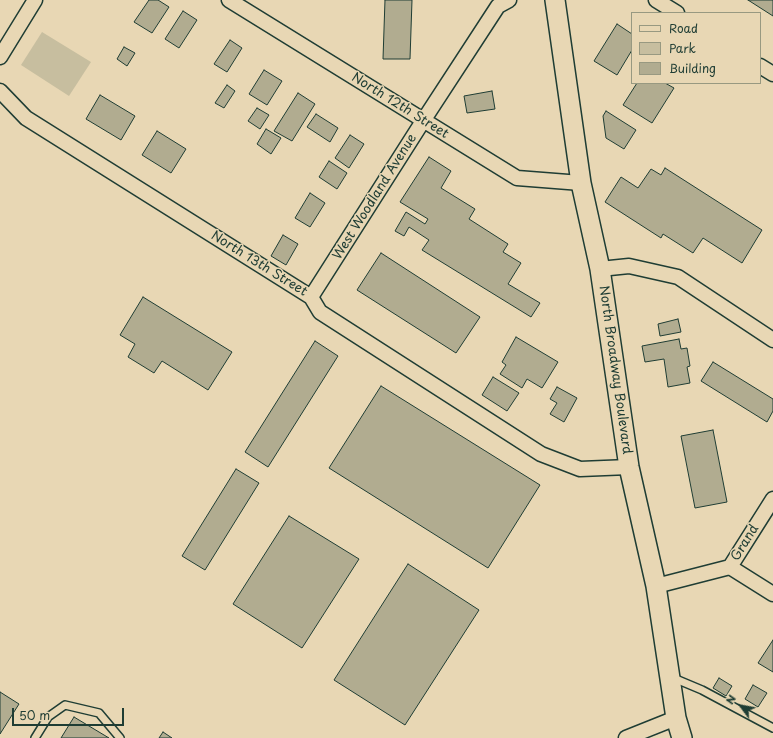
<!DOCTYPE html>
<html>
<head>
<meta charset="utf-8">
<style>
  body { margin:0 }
  #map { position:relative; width:773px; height:738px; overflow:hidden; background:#e8d7b4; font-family:"Playpen Sans",sans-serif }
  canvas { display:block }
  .legend { position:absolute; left:631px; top:12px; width:130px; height:72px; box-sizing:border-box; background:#e8d7b4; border:1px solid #989981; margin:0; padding:5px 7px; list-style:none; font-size:12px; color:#1f3d34 }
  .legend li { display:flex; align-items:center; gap:8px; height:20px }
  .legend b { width:20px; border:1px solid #989981 }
  .north { position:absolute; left:721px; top:686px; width:40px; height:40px; -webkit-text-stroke:3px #e8d7b4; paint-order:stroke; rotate:302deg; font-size:11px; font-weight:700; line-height:16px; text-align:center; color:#1f3d34 }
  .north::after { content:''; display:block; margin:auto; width:14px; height:18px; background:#1f3d34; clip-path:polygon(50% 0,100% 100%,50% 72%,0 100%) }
  .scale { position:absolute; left:12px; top:708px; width:112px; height:18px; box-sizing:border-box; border:2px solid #1f3d34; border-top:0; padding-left:5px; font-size:12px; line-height:14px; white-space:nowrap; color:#1f3d34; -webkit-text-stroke:3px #e8d7b4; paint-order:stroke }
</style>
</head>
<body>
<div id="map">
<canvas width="773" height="738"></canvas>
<ul class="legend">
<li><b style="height:5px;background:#e8d7b4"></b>Road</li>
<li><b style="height:11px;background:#c7be9f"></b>Park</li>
<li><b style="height:11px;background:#b1ac90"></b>Building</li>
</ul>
<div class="north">N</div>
<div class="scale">50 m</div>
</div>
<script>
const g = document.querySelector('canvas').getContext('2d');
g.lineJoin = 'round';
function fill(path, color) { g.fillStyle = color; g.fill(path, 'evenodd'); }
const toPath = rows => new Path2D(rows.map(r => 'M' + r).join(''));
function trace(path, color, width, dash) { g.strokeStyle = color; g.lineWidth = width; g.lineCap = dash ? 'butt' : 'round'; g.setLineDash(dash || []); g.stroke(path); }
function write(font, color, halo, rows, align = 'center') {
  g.font = font + ' "Playpen Sans",sans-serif'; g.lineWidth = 3; g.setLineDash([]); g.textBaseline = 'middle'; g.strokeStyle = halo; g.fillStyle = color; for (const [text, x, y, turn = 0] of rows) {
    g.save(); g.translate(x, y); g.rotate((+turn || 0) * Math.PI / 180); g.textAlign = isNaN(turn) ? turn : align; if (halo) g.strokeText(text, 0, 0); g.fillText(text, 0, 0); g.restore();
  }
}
const green = toPath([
  [42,32,91,62,69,96,21,65]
]);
const building = toPath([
  [149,0,158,0,169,7,152,33,134,22,149,0],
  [385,0,412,0,410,59,383,59,385,0],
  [748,0,773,0,773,16,748,0],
  [183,11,197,20,179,48,165,39,183,11],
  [617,24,632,34,632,50,617,75,594,61,617,24],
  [230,40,242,48,227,72,214,64,230,40],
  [124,47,135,53,127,66,117,59,124,47],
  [264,70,282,81,267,105,249,94,264,70],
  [637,83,665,83,674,88,652,123,623,105,637,83],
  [227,85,235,91,224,108,215,103,227,85],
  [492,91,495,109,467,113,464,96,492,91],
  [298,93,315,104,292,141,274,131,298,93],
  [100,95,135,116,121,140,86,119,100,95],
  [257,108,269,115,260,129,248,121,257,108],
  [606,111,636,130,624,149,606,138,603,116,606,111],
  [316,114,338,128,330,142,307,127,316,114],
  [266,129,281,138,271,154,257,144,266,129],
  [157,131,186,149,171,173,142,155,157,131],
  [350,135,364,144,349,168,335,158,350,135],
  [429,157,451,171,441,188,475,209,469,219,508,244,503,252,521,263,508,284,540,303,531,317,422,250,429,240,409,227,404,236,395,231,406,212,425,224,428,219,400,202,429,157],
  [329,161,347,173,337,189,319,177,329,161],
  [665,168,762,230,742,263,703,238,693,253,663,234,661,238,605,202,621,177,638,188,651,169,661,175,665,168],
  [310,193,325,203,310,227,295,218,310,193],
  [283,235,298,244,286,265,271,256,283,235],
  [381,253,480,317,456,353,357,290,381,253],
  [143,297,232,352,208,390,162,361,154,373,128,357,135,344,120,335,143,297],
  [678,319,681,332,660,336,658,324,678,319],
  [516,337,558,362,542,388,527,379,522,388,500,374,506,365,502,362,516,337],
  [679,339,681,349,687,348,690,366,687,367,690,383,668,387,664,359,645,362,642,346,679,339],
  [315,341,338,356,268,467,245,452,315,341],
  [713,362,773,399,773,411,767,422,701,381,713,362],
  [493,377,519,393,507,411,482,395,493,377],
  [381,386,540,485,488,568,329,468,381,386],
  [557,387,577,398,564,422,550,414,557,403,550,399,557,387],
  [713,430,727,502,695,508,681,436,713,430],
  [236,469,259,483,205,570,182,556,236,469],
  [289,516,359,559,302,648,233,604,289,516],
  [408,564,479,610,405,725,334,680,408,564],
  [773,640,773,672,758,663,773,640],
  [719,678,732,686,726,696,713,688,719,678],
  [753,685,767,693,758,707,745,699,753,685],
  [0,692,19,704,0,734,0,692],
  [74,717,109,738,61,738,74,717],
  [163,732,172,738,159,738,163,732]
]);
const lane = toPath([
  [671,677,702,690,773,728],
  [35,738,48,717,65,705,99,713,120,738]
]);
const street = toPath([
  [229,0,517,178,581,183],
  [656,0,677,13],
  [0,57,35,0],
  [760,66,773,74],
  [0,91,26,118,311,297,320,312,541,454,580,469,629,467],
  [600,269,629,266,678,277,773,340],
  [311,297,423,121,498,6,509,0],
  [730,567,773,499],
  [656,586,730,567,773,594],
  [626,738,676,718]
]);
const secondary = toPath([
  [555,0,581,183,600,269,629,467,656,586,676,718,682,738]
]);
const streetNames = [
  ["North 12th Street",400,106,32],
  ["West Woodland Avenue",375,197,-58],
  ["North 13th Street",259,264,32],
  ["North Broadway Boulevard",615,370,82],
  ["Grand",745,543,-58]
];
fill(green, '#c7be9f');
fill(building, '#b1ac90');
trace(building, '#1f3d34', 1);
trace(lane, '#1f3d34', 10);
trace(street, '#1f3d34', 17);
trace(secondary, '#1f3d34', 22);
trace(lane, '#e8d7b4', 7);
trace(street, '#e8d7b4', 14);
trace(secondary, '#e8d7b4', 19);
write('13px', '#1f3d34', '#e8d7b4', streetNames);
</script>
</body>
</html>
